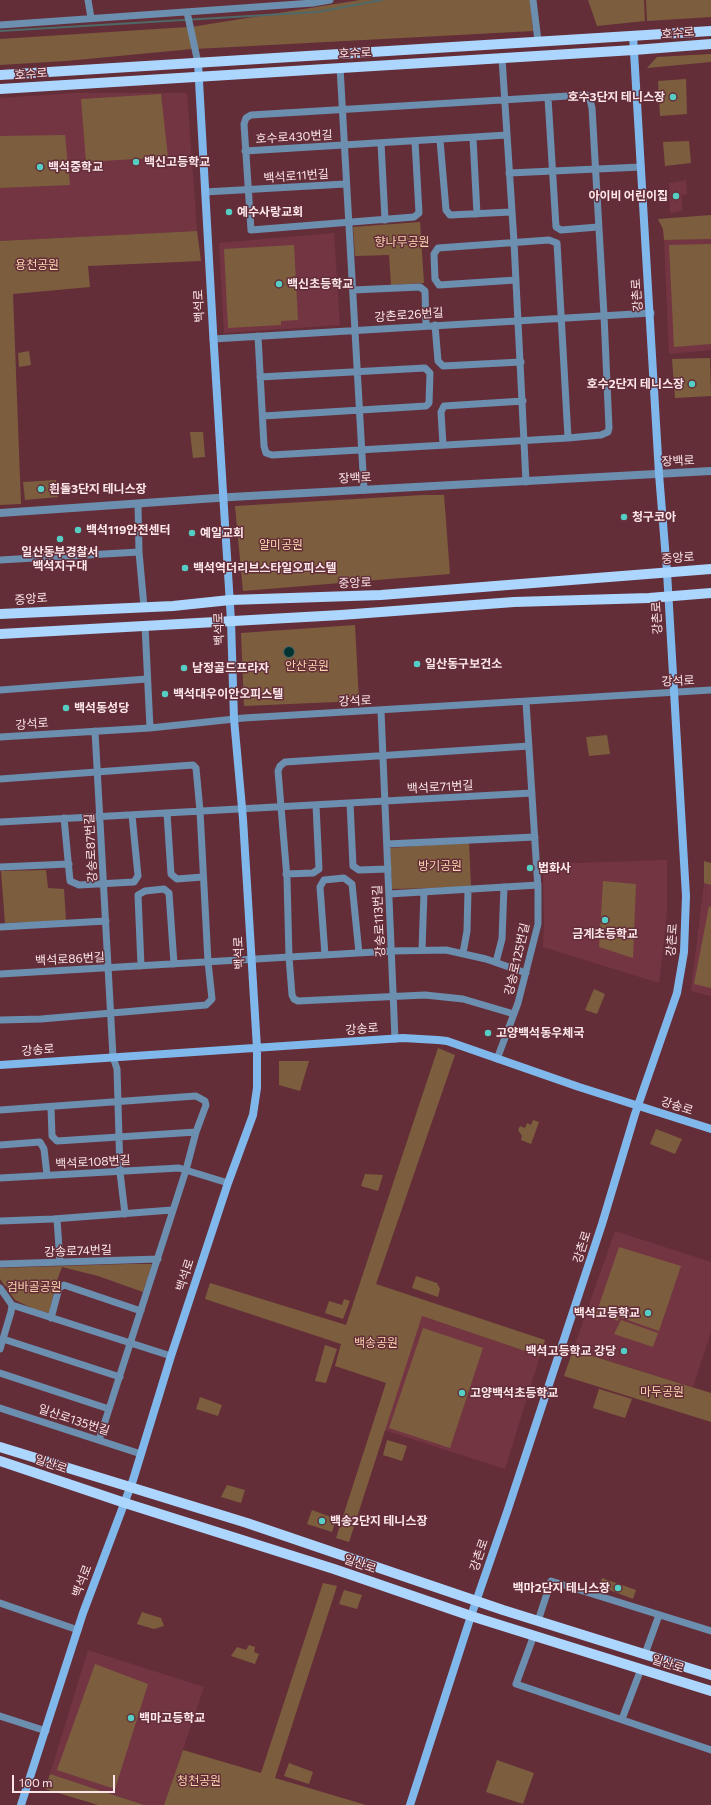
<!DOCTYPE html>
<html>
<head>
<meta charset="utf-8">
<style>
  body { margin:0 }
  #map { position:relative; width:711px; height:1805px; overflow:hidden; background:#642e39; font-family:Commissioner,sans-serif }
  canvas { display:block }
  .scale { position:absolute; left:12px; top:1775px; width:103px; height:18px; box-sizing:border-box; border:2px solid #fce6e9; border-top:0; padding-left:5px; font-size:12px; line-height:14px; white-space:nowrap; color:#fce6e9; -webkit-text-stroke:3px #642e39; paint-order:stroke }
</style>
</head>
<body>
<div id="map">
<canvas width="711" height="1805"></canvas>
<div class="scale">100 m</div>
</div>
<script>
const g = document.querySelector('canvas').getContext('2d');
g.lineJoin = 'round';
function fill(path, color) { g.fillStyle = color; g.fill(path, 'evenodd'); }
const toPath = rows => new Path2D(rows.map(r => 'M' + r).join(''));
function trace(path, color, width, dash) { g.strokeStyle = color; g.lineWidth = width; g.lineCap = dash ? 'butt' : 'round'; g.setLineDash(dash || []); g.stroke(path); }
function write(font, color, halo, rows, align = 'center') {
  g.font = font + ' Commissioner,"Noto Sans KR",sans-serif'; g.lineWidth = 3; g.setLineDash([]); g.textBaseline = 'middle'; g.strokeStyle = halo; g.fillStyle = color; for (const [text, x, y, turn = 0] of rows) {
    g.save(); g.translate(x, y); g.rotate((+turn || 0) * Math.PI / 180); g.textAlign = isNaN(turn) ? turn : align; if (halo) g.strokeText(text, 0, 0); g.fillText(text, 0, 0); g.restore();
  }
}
const built = toPath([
  [75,93,187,93,197,231,0,241,0,98],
  [686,180,687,194,682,195,682,211,670,213,669,183],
  [334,233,340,325,224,333,219,243],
  [711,239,711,350,669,354,664,240],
  [667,860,667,913,659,983,543,947,544,927,543,868,547,864],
  [704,883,711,885,711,996,691,991],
  [615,1231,711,1262,711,1332,693,1387,573,1350],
  [422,1316,540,1356,505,1469,384,1430],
  [88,1650,204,1687,164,1805,144,1805,50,1774]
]);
const green = toPath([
  [360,0,530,0,533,31,195,49,191,27],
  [588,0,644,0,645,21,597,26],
  [646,0,711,0,711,17,647,21],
  [188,27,192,49,66,61,0,65,0,39],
  [711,54,711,62,647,68,657,57],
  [686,79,687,114,660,116,658,81],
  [161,94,168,157,86,162,81,99],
  [65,135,70,185,0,188,0,136],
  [689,141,691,163,665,166,663,142],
  [711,215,711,239,664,240,663,229,658,219],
  [420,222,424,283,391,285,389,255,355,256,353,227],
  [197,231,201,261,88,266,90,287,13,294,21,504,0,505,0,241],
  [711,244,711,344,674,347,669,245],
  [294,245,298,320,281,321,281,325,228,328,224,249],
  [29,351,31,365,19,367,18,353],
  [710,358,711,396,675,398,672,359],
  [190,432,203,432,205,457,193,458],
  [56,480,58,497,25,500,23,482],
  [423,495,444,495,450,574,243,591,235,506],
  [355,625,359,701,244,706,241,633],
  [607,735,610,754,589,756,586,737],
  [469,842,471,887,392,889,390,848],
  [704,861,711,863,711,885,704,883],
  [46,870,48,888,64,889,66,921,5,923,1,871],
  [603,881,636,884,633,958,599,947],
  [709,906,711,907,711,988,694,984],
  [594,989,605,994,597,1014,585,1010],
  [438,1048,455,1055,376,1284,545,1340,540,1356,422,1316,349,1542,336,1538,386,1383,335,1366,341,1344,205,1299,210,1283,346,1325],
  [279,1061,309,1061,300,1091,279,1085],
  [533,1120,539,1122,531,1144,521,1140,522,1136,518,1130,520,1126,525,1128,527,1123,531,1125],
  [656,1129,682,1139,675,1154,650,1144],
  [365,1174,383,1175,378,1191,361,1186],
  [619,1247,681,1266,659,1331,619,1317,618,1321,596,1314],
  [127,1264,152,1264,143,1292,98,1276,62,1267,56,1283,49,1313,34,1309,15,1300,0,1279,0,1268],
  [416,1276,437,1283,440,1289,438,1297,412,1288],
  [344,1299,350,1301,343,1319,325,1313,329,1301,342,1305],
  [621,1320,658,1333,653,1347,614,1334],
  [423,1328,483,1348,450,1448,389,1428],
  [325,1345,337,1349,326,1383,315,1381],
  [573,1350,711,1393,711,1422,564,1376],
  [599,1389,632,1399,625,1418,593,1408],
  [200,1397,222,1405,218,1416,196,1409],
  [387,1440,407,1446,402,1461,383,1455],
  [227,1485,245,1490,241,1503,221,1497],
  [312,1510,336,1519,332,1532,307,1524],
  [602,1578,636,1590,633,1599,599,1586],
  [323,1583,337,1586,275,1778,366,1805,164,1805,183,1750,261,1773],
  [344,1590,362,1595,357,1609,339,1604],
  [142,1612,161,1618,164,1626,154,1629,137,1624],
  [249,1645,255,1647,254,1652,259,1654,255,1664,231,1656,237,1647,246,1650],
  [95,1664,148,1684,115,1789,57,1770],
  [497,1760,534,1773,523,1804,486,1792],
  [289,1763,313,1772,309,1784,284,1776],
  [50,1774,144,1805,98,1805,45,1789]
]);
const water = toPath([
  '283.5 652a5.5 5.5 0 1 1 11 0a5.5 5.5 0 1 1-11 0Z'
]);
const stream = toPath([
  [0,31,317,12,382,0]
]);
const minor = toPath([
  [88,0,91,18],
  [533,0,538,41],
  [187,12,198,63],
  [0,25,313,3,330,0],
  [502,58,514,242,526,482],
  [340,67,364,490],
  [548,98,556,227,561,230,598,227],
  [473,138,477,214],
  [440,140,446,210,450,215,511,212],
  [381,143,385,220],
  [245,151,507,135],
  [509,173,641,167],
  [205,192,345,184],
  [516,280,439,285,435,279,434,254,438,248,549,240,557,243,568,438],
  [353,290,420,287,425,291,426,325],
  [435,325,438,361,443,366,521,362],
  [258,336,264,446,266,453,272,455,568,438,601,435,608,432,609,428,604,315,592,108,589,96,585,95,251,115,246,118,244,124,251,230,414,217,419,213,415,141],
  [213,339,651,313],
  [260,377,425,368,430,373,429,403,426,406,263,416],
  [443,445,441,412,444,406,523,401],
  [138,504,139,552,144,607],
  [0,560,139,552],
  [145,625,150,728],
  [0,690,147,679],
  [381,711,395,1039],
  [95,731,113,1057,117,1069,120,1172,125,1214],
  [0,737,150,728,244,718,711,690],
  [0,779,193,765,196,768,200,811,208,962,212,999,206,1005,41,1019,0,1020],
  [350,803,353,866,359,870,388,869],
  [167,813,171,874,177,879,203,877],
  [64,818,70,881,79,885,134,882,138,876,132,815],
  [0,822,532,793],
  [387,844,535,837],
  [0,867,69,864],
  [286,874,313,873,319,869,316,805],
  [389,894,538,885],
  [0,927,106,921],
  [422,950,424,892],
  [463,953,467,931,468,890],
  [325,955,320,887,324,880,344,878,352,884,359,953],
  [496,962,502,939,504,887],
  [141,966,138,895,145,891,164,889,169,893,174,964],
  [0,974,392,951,446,950,486,959,526,973],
  [514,1014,463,999,425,995,298,1001,294,999,292,995,289,957,287,878,278,771,280,766,285,762,529,746],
  [497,1059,518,1003,538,924,538,889,526,702],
  [51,1107,52,1136,57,1141,196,1132],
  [0,1110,196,1096,205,1101,206,1105,196,1132,186,1170,99,1440],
  [0,1145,40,1142,44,1149,47,1175],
  [0,1178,179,1168,228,1183],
  [57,1219,60,1262],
  [0,1221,53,1219,172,1210],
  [0,1264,158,1259],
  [0,1288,12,1305,171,1356],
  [51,1318,59,1288,64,1285,141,1311],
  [3,1339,120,1377],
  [0,1349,11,1312,12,1305],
  [0,1373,109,1409],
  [0,1408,141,1454],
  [0,1603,78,1630],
  [538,1621,551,1581,711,1631],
  [534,1635,516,1684,711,1750],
  [645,1654,659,1615],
  [0,1716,46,1731],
  [622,1719,641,1669]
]);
const tertiary = toPath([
  [0,513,231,497,711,471]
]);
const secondary = toPath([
  [0,1065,403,1038,438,1040,447,1041,579,1087,711,1129],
  [21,1805,83,1613,133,1480,171,1356,228,1183,253,1115,257,1088,257,1048,243,819,234,719,231,621,213,331,198,63],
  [410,1805,471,1616,507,1512,602,1224,635,1114,677,993,684,952,686,896,667,572,659,474,633,35]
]);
const primary = toPath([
  [0,75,711,31],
  [0,89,634,50,711,44],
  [0,614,173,606,230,600,381,595,711,569],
  [0,634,341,615,514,602,649,598,711,593],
  [0,1447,247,1523,503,1610,711,1675],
  [0,1461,125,1503,334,1569,471,1616,711,1691]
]);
const markers = [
  [673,97,4,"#55cec4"],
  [136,162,4,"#55cec4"],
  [40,167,4,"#55cec4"],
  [676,196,4,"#55cec4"],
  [229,212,4,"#55cec4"],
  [279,284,4,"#55cec4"],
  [692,384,4,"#55cec4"],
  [41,489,4,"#55cec4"],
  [624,517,4,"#55cec4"],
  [78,530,4,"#55cec4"],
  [192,533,4,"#55cec4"],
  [60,539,4,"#55cec4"],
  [185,568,4,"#55cec4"],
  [417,664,4,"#55cec4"],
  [184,668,4,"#55cec4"],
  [165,694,4,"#55cec4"],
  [66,708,4,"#55cec4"],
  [530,868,4,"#55cec4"],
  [605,920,4,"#55cec4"],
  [488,1033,4,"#55cec4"],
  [648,1313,4,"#55cec4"],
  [624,1351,4,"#55cec4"],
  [462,1393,4,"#55cec4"],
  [322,1521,4,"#55cec4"],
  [618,1588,4,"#55cec4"],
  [131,1718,4,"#55cec4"]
];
const streetNames = [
  ["호수로",678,33,-5],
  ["호수로",355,53,-3],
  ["호수로",31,74,-4],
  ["호수로430번길",294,137,-3],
  ["백석로11번길",296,176,-4],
  ["강촌로",637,295,-94],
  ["백석로",199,306,-93],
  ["강촌로26번길",409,315,-4],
  ["장백로",678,461,-3],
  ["장백로",355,478,-3],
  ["중앙로",678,558,-4],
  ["중앙로",355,583,-2],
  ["중앙로",31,599,-4],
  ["강촌로",657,618,-93],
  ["백석로",219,629,-92],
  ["강석로",678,681,-3],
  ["강석로",355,701,-3],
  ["강석로",32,724,-4],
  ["백석로71번길",440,787,-3],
  ["강송로87번길",91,848,-93],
  ["강송로113번길",379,921,-93],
  ["강촌로",672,940,-86],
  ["백석로",239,953,-93],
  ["백석로86번길",70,959,-3],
  ["강송로125번길",517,959,-77],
  ["강송로",362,1029,-4],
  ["강송로",38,1050,-4],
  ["강송로",677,1106,18],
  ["백석로108번길",93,1162,-3],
  ["강촌로",582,1247,-72],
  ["강송로74번길",78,1251,-2],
  ["백석로",185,1275,-72],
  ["일산로135번길",74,1420,18],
  ["일산로",51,1464,19],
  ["강촌로",479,1555,-71],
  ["일산로",360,1564,19],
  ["백석로",82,1581,-69],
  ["일산로",668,1664,18]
];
const poiNames = [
  ["호수3단지 테니스장",665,97,"right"],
  ["백신고등학교",144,162],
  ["백석중학교",48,167],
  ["아이비 어린이집",668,196,"right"],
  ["예수사랑교회",237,212],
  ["백신초등학교",287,284],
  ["호수2단지 테니스장",684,384,"right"],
  ["흰돌3단지 테니스장",49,489],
  ["청구코아",632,517],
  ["백석119안전센터",86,530],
  ["예일교회",200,533],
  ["일산동부경찰서",60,552,"center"],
  ["백석지구대",60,566,"center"],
  ["백석역더리브스타일오피스텔",193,568],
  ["일산동구보건소",425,664],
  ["남정골드프라자",192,668],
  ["백석대우이안오피스텔",173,694],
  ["백석동성당",74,708],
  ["법화사",538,868],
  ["금계초등학교",605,934,"center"],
  ["고양백석동우체국",496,1033],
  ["백석고등학교",640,1313,"right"],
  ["백석고등학교 강당",616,1351,"right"],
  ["고양백석초등학교",470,1393],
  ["백송2단지 테니스장",330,1521],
  ["백마2단지 테니스장",610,1588,"right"],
  ["백마고등학교",139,1718]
];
const parkNames = [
  ["향나무공원",402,242],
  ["용천공원",37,265],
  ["얄미공원",281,545],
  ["안산공원",307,666],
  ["방기공원",440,866],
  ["검바골공원",34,1287],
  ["백송공원",376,1343],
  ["마두공원",662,1392],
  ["청천공원",199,1781]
];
fill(built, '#743543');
fill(green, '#7c5e3e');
fill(water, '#033330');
trace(water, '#4e6968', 1);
trace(stream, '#4e6968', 2);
trace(minor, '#6c8eaf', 7);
trace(tertiary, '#6c8eaf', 8);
trace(secondary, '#81b8ec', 8);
trace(primary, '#acd6fe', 10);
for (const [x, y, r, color] of markers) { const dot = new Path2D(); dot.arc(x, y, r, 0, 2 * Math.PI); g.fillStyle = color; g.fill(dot); trace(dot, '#642e39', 1.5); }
write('12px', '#fce6e9', '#642e39', streetNames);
write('bold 12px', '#fce6e9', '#642e39', poiNames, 'left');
write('12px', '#fad5ad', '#642e39', parkNames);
</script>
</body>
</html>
